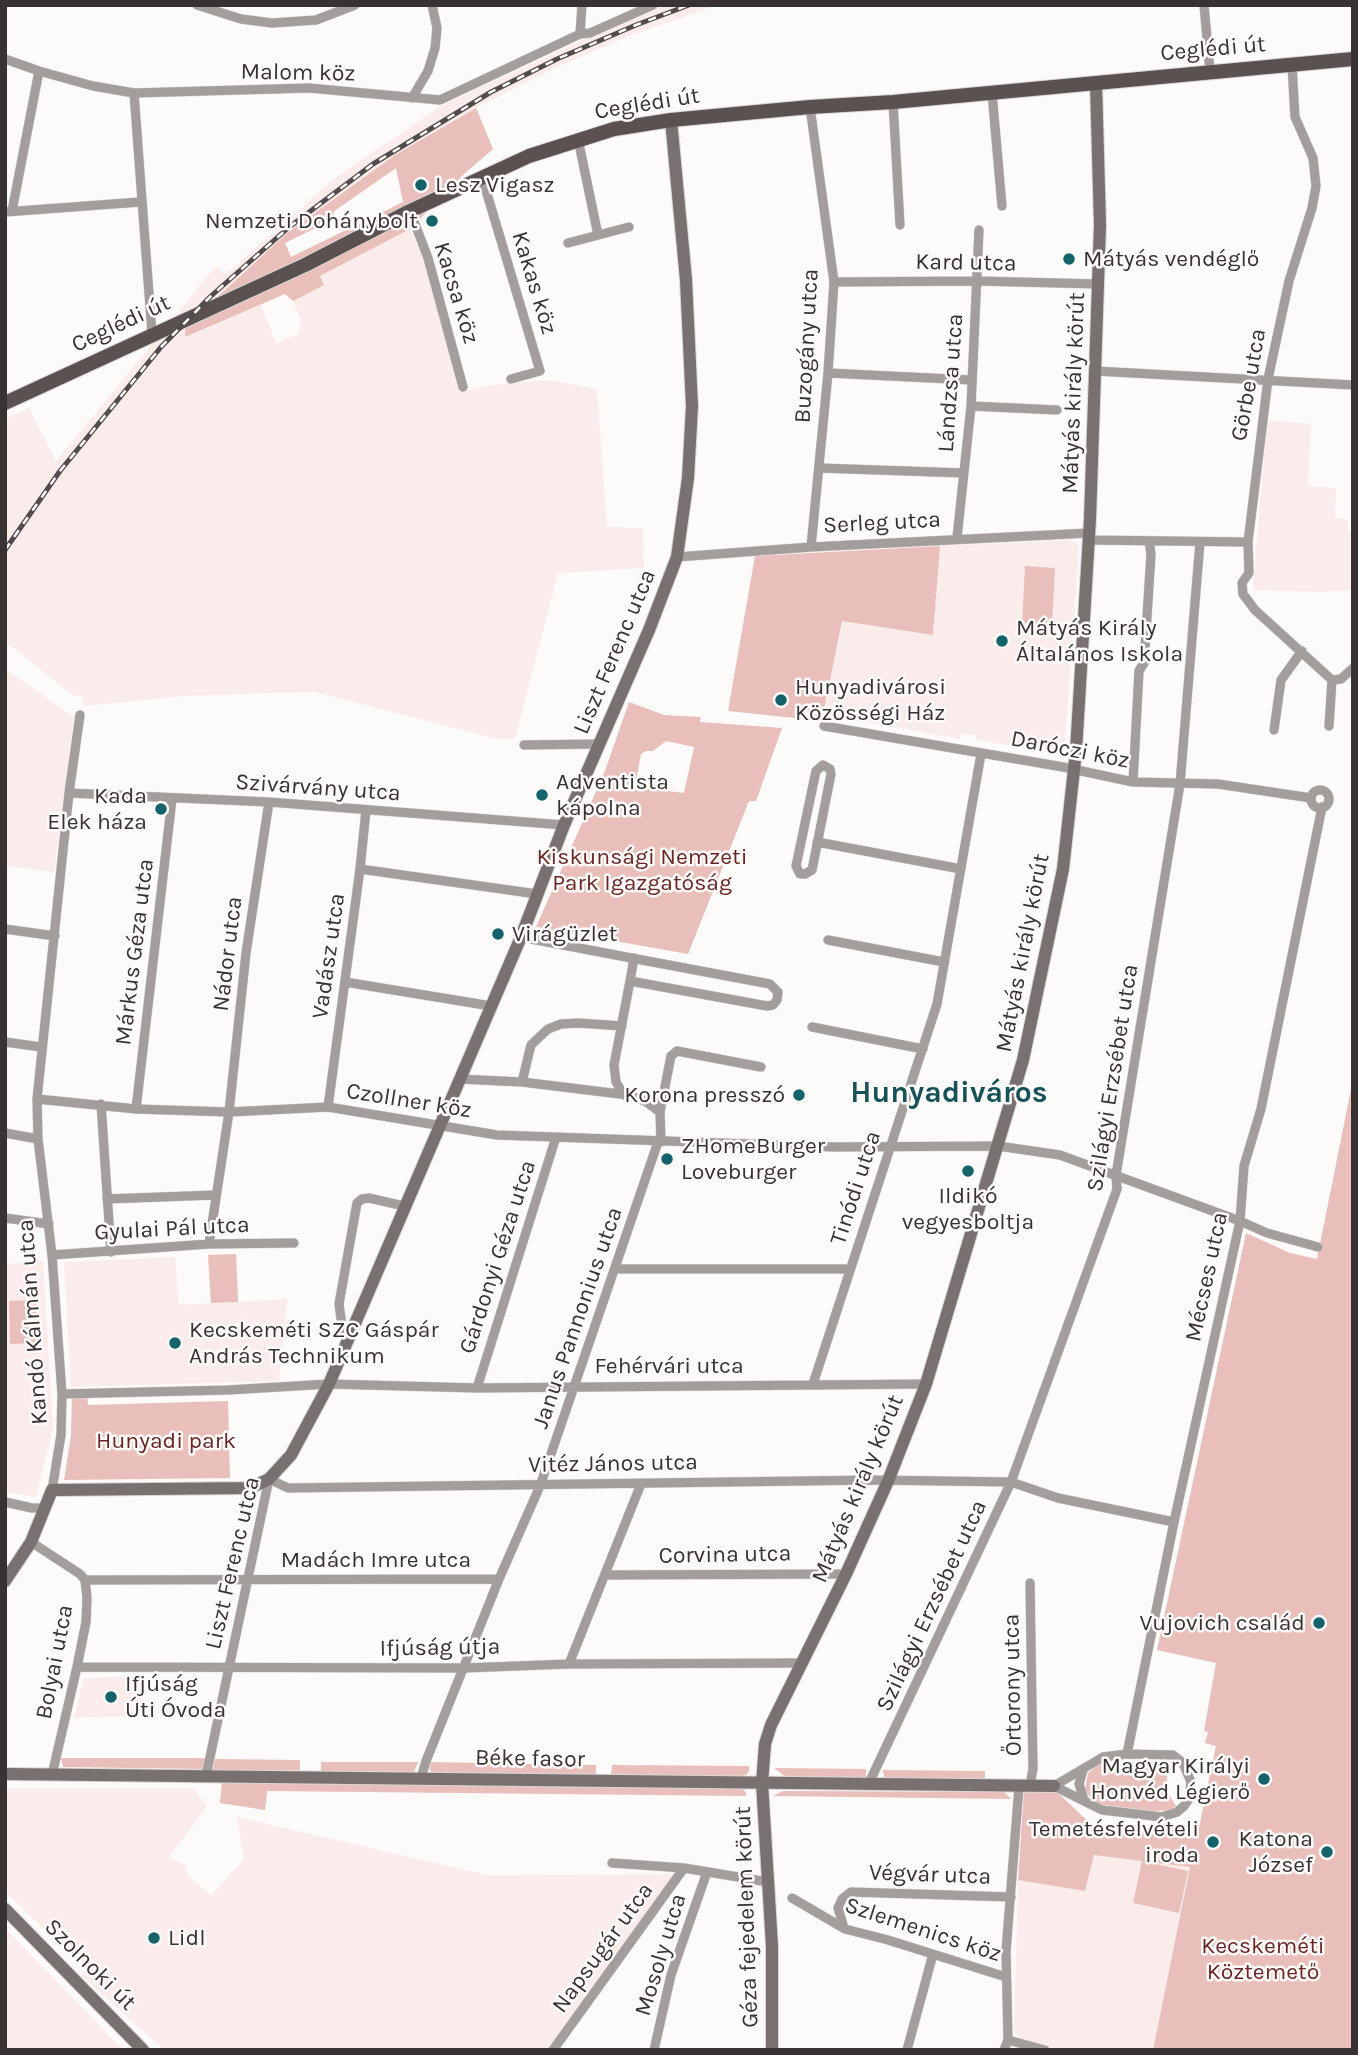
<!DOCTYPE html>
<html>
<head>
<meta charset="utf-8">
<style>
  body { margin:0 }
  #map { position:relative; width:1358px; height:2055px; overflow:hidden; background:#fdfafa; font-family:Karla,sans-serif }
  canvas { display:block }
  .frame { position:absolute; inset:0; border:7px solid #383332; pointer-events:none }
</style>
</head>
<body>
<div id="map">
<canvas width="1358" height="2055"></canvas>
<div class="frame"></div>
</div>
<script>
const g = document.querySelector('canvas').getContext('2d');
g.lineJoin = 'round';
function fill(path, color) { g.fillStyle = color; g.fill(path, 'evenodd'); }
const toPath = rows => new Path2D(rows.map(r => 'M' + r).join(''));
function trace(path, color, width, dash) { g.strokeStyle = color; g.lineWidth = width; g.lineCap = dash ? 'butt' : 'round'; g.setLineDash(dash || []); g.stroke(path); }
function write(font, color, halo, rows, align = 'center') {
  g.font = font + ' Karla,sans-serif'; g.lineWidth = 5; g.setLineDash([]); g.textBaseline = 'middle'; g.strokeStyle = halo; g.fillStyle = color; for (const [text, x, y, turn = 0] of rows) {
    g.save(); g.translate(x, y); g.rotate((+turn || 0) * Math.PI / 180); g.textAlign = isNaN(turn) ? turn : align; if (halo) g.strokeText(text, 0, 0); g.fillText(text, 0, 0); g.restore();
  }
}
const built = toPath([
  [664,5,718,5,626,37,559,66,476,108,395,155,287,233,186,326,186,337,261,304,276,343,299,334,301,319,293,301,324,285,320,276,410,229,427,267,462,392,491,385,550,380,597,389,607,527,643,528,644,568,558,573,515,739,497,739,315,692,183,696,87,706,82,703,85,699,79,695,76,698,5,641,5,419,29,408,56,461,216,266,226,274,336,177,441,106,593,35],
  [1267,420,1311,424,1308,486,1336,488,1335,518,1348,519,1348,532,1353,533,1353,590,1320,592,1253,590],
  [1070,540,1077,543,1079,549,1065,741,1043,751,976,740,976,735,961,733,960,739,823,714,841,621,933,634,940,546],
  [5,669,74,717,54,872,8,866,5,878],
  [236,1254,238,1302,287,1299,279,1381,71,1387,64,1262,175,1257,179,1305,211,1303,208,1255],
  [43,1261,53,1427,36,1497,5,1492,5,1264],
  [143,1676,143,1716,74,1718,84,1678],
  [5,1788,193,1788,207,1806,169,1857,185,1865,188,1876,211,1896,244,1859,237,1817,487,1875,671,1874,676,1880,550,2050,164,2050,81,1975,85,1969,5,1891],
  [1094,1855,1190,1867,1153,2050,1064,2050,1024,2041,1014,2032,1018,1880,1085,1891],
  [5,1928,123,2050,5,2050]
]);
const green = toPath([
  [476,108,493,149,464,174,410,229,320,276,324,285,299,298,293,301,285,294,185,337,186,326,287,233,395,155],
  [396,168,403,202,291,257,285,243,336,218,333,212],
  [940,546,933,635,842,621,823,714,796,709,795,718,728,711,755,556],
  [1025,566,1055,568,1052,625,1022,623],
  [629,702,664,715,701,717,700,722,782,728,756,801,749,801,688,954,536,927,605,771],
  [666,741,694,747,684,793,635,787,641,754,646,751,653,751],
  [1353,1079,1353,2050,1153,2050,1190,1867,1147,1862,1188,1871,1179,1913,1133,1903,1142,1861,1094,1855,1085,1891,1018,1880,1024,1790,1055,1790,1093,1826,1198,1832,1216,1746,1205,1743,1208,1732,1204,1731,1216,1663,1157,1650,1246,1233,1290,1253,1317,1259],
  [236,1254,238,1302,211,1303,208,1255],
  [36,1300,37,1343,10,1344,9,1301],
  [72,1394,87,1395,88,1405,228,1401,230,1478,64,1480,71,1435],
  [61,1758,206,1758,203,1769,63,1767],
  [215,1759,300,1760,300,1770,213,1770],
  [1168,1761,1177,1767,1167,1776,1167,1792,1176,1806,1170,1810,1155,1811,1103,1805,1092,1800,1085,1790,1088,1773,1100,1764],
  [321,1762,418,1762,414,1772,321,1771],
  [430,1762,596,1765,596,1776,434,1774,430,1770],
  [612,1765,749,1766,749,1771,747,1774,741,1776,611,1775],
  [774,1768,866,1769,866,1778,787,1778],
  [883,1770,985,1771,985,1781,889,1779,884,1777],
  [222,1782,743,1789,746,1793,746,1796,267,1791,265,1810,220,1803],
  [783,1791,1004,1792,1011,1799,773,1796]
]);
const street = toPath([
  [197,5,241,19,272,23,316,20,355,5],
  [1204,5,1210,72],
  [580,34,582,5],
  [5,59,39,71,93,86,134,93,309,88,440,100,580,34,590,33,653,5],
  [1292,65,1295,117,1313,158,1316,186,1312,208,1289,281,1268,379,1248,542,1249,573,1242,583,1243,594,1255,610,1332,680],
  [134,93,152,334],
  [992,93,1002,206],
  [412,98,428,71,435,48,437,28,432,5],
  [893,102,900,225],
  [810,107,834,282,828,373,811,547],
  [578,139,598,235],
  [482,177,540,371,511,379],
  [12,211,39,71],
  [410,211,428,258,463,387],
  [5,212,140,202],
  [568,243,629,227],
  [834,282,978,281,1098,284],
  [1095,371,1353,385],
  [828,373,971,380],
  [971,406,1057,410],
  [819,468,964,473],
  [957,538,971,406,979,230],
  [1089,540,1248,542],
  [677,557,811,547,1089,533],
  [1332,680,1341,679,1353,668],
  [824,726,1063,767,1133,782,1218,784,1311,798],
  [1329,726,1332,680],
  [1274,730,1281,680,1302,651],
  [524,745,599,744],
  [823,765,830,769,831,774,812,870,805,874,800,874,796,866,816,771,823,765],
  [1133,782,1139,671,1144,663,1151,554,1149,541],
  '1311 799a9 9 0 1 1 18 0a9 9 0 1 1-18 0Z',
  [69,793,269,802,564,825],
  [817,842,961,869],
  [360,869,537,894],
  [5,929,55,936],
  [521,937,642,960,770,984,778,992,777,1000,773,1005,767,1006,630,981,634,958],
  [828,940,944,962],
  [345,982,491,1006],
  [812,1027,923,1049],
  [5,1042,41,1047],
  [459,1079,522,1082,628,1095,645,1101,660,1112],
  [522,1082,531,1045,548,1029,561,1024,578,1023,622,1026],
  [624,1095,616,1082,614,1065,630,981],
  [37,1099,136,1109,229,1112,328,1107,497,1135,835,1147,998,1146,1060,1155,1240,1221,1267,1233,1318,1247],
  [101,1104,111,1252],
  [328,1107,360,869,366,810],
  [136,1109,172,799],
  [5,1133,38,1139],
  [661,1142,660,1112,671,1056,677,1051,761,1067],
  [107,1199,215,1195],
  [5,1218,49,1224],
  [209,1244,229,1112,246,953,269,802],
  [52,1255,209,1244,294,1243],
  [616,1269,850,1269],
  [349,1336,342,1326,339,1304,357,1203,362,1199,369,1198,404,1206],
  [813,1384,937,1004,981,754],
  [477,1388,556,1137],
  [62,1394,228,1390,329,1384,477,1388,926,1384],
  [52,1490,61,1435,62,1394,52,1255,38,1139,37,1099,69,793,80,715],
  [5,1502,32,1508,45,1508],
  [31,1542,80,1574,85,1580,87,1598,86,1622,77,1667,52,1775],
  [605,1575,846,1574],
  [85,1580,499,1579],
  [1030,1583,1033,1769,1030,1785],
  [569,1664,641,1484],
  [77,1667,464,1668,569,1664,803,1663],
  [1127,1754,1174,1522,1240,1221,1244,1166,1261,1109,1322,807],
  [1127,1754,1173,1755,1183,1763,1191,1782,1189,1799,1184,1806,1177,1812,1162,1817,1102,1810,1054,1786,1103,1757,1127,1754],
  [1083,1770,1079,1784,1084,1800],
  [206,1776,269,1479,288,1488,874,1480,1011,1482,1058,1498,1174,1522],
  [421,1778,426,1761,499,1579,540,1486,658,1142],
  [869,1783,1011,1482,1117,1189,1116,1175,1180,784,1200,542],
  [612,1863,684,1868,768,1882],
  [792,1898,845,1929,888,1940,1006,1977],
  [844,1928,838,1908,842,1899,851,1892,1011,1897],
  [1008,2040,1045,2050],
  [553,2050,684,1868],
  [654,2050,671,1975,707,1872],
  [907,2050,933,1954],
  [1004,2050,1008,2040,1006,1951,1019,1787]
]);
const secondary = toPath([
  [5,1581,31,1542,52,1490,250,1488,269,1479,291,1455,329,1384,521,937,564,825,649,630,677,557,688,478,692,406,686,280,671,120],
  [5,1774,1054,1786],
  [5,1909,143,2050],
  [772,2050,772,1946,762,1783,765,1744,771,1725,846,1574,888,1481,926,1384,1023,1060,1063,869,1076,751,1090,519,1100,225,1096,83]
]);
const primary = toPath([
  [5,403,305,265,410,211,529,156,614,129,671,120,810,107,893,102,1353,59]
]);
const rail = toPath([
  [5,550,60,471,161,347,211,296,288,228,373,164,491,92,557,59,636,25,689,5]
]);
const markers = [
  [421,185,7,"#15636a"],
  [432,221,7,"#15636a"],
  [1069,259,7,"#15636a"],
  [1002,641,7,"#15636a"],
  [781,700,7,"#15636a"],
  [542,795,7,"#15636a"],
  [161,809,7,"#15636a"],
  [498,934,7,"#15636a"],
  [799,1095,7,"#15636a"],
  [667,1159,7,"#15636a"],
  [968,1171,7,"#15636a"],
  [175,1343,7,"#15636a"],
  [1319,1623,7,"#15636a"],
  [111,1697,7,"#15636a"],
  [1264,1779,7,"#15636a"],
  [1213,1842,7,"#15636a"],
  [1327,1852,7,"#15636a"],
  [154,1938,7,"#15636a"]
];
const streetNames = [
  ["Ceglédi út",1213,49,-5],
  ["Malom köz",298,73,1],
  ["Ceglédi út",647,104,-9],
  ["Kard utca",966,263,1],
  ["Kakas köz",534,283,73],
  ["Kacsa köz",456,293,73],
  ["Ceglédi út",121,324,-25],
  ["Buzogány utca",807,346,-87],
  ["Lándzsa utca",951,383,-86],
  ["Görbe utca",1249,385,-80],
  ["Mátyás király körút",1074,393,-88],
  ["Serleg utca",882,523,-3],
  ["Liszt Ferenc utca",615,652,-67],
  ["Daróczi köz",1070,750,11],
  ["Szivárvány utca",318,788,4],
  ["Márkus Géza utca",135,952,-83],
  ["Mátyás király körút",1023,953,-79],
  ["Nádor utca",228,954,-83],
  ["Vadász utca",329,956,-82],
  ["Szilágyi Erzsébet utca",1113,1078,-81],
  ["Czollner köz",409,1101,9],
  ["Tinódi utca",856,1188,-72],
  ["Gyulai Pál utca",172,1229,-3],
  ["Gárdonyi Géza utca",498,1257,-72],
  ["Mécses utca",1207,1277,-78],
  ["Janus Pannonius utca",578,1318,-71],
  ["Kandó Kálmán utca",33,1322,-94],
  ["Fehérvári utca",669,1366],
  ["Vitéz János utca",613,1464,-1],
  ["Mátyás király körút",858,1489,-67],
  ["Corvina utca",725,1555,-1],
  ["Madách Imre utca",376,1560],
  ["Liszt Ferenc utca",233,1563,-77],
  ["Szilágyi Erzsébet utca",932,1606,-65],
  ["Ifjúság útja",440,1648,-1],
  ["Bolyai utca",55,1662,-79],
  ["Őrtorony utca",1013,1685,-91],
  ["Béke fasor",530,1759,1],
  ["Végvár utca",930,1875,2],
  ["Géza fejedelem körút",747,1917,-92],
  ["Szlemenics köz",923,1930,18],
  ["Napsugár utca",603,1948,-54],
  ["Mosoly utca",661,1955,-73],
  ["Szolnoki út",90,1965,45]
];
const poiNames = [
  ["Lesz Vigasz",435,185],
  ["Nemzeti Dohánybolt",418,221,"right"],
  ["Mátyás vendéglő",1083,259],
  ["Mátyás Király",1016,628],
  ["Általános Iskola",1016,654],
  ["Hunyadivárosi",795,687],
  ["Közösségi Ház",795,713],
  ["Adventista",556,782],
  ["kápolna",556,808],
  ["Kada",147,796,"right"],
  ["Elek háza",147,822,"right"],
  ["Virágüzlet",512,934],
  ["Korona presszó",785,1095,"right"],
  ["ZHomeBurger",681,1146],
  ["Loveburger",681,1172],
  ["Ildikó",968,1196,"center"],
  ["vegyesboltja",968,1222,"center"],
  ["Kecskeméti SZC Gáspár",189,1330],
  ["András Technikum",189,1356],
  ["Vujovich család",1305,1623,"right"],
  ["Ifjúság",125,1684],
  ["Úti Óvoda",125,1710],
  ["Magyar Királyi",1250,1766,"right"],
  ["Honvéd Légierő",1250,1792,"right"],
  ["Temetésfelvételi",1199,1829,"right"],
  ["iroda",1199,1855,"right"],
  ["Katona",1313,1839,"right"],
  ["József",1313,1865,"right"],
  ["Lidl",168,1938]
];
const parkNames = [
  ["Kiskunsági Nemzeti",642,857],
  ["Park Igazgatóság",642,883],
  ["Hunyadi park",166,1441],
  ["Kecskeméti",1263,1946],
  ["Köztemető",1263,1972]
];
const districtNames = [
  ["Hunyadiváros",949,1093]
];
fill(built, '#faeceb');
fill(green, '#e9bfbb');
trace(street, '#dad6d6', 10);
trace(secondary, '#dad6d6', 14);
trace(primary, '#dad6d6', 16);
trace(street, '#a39d9c', 9);
trace(secondary, '#797070', 12);
trace(primary, '#5b5150', 14);
trace(rail, '#524d4c', 5);
trace(rail, '#fdfafa', 2.5, [8]);
for (const [x, y, r, color] of markers) { const dot = new Path2D(); dot.arc(x, y, r, 0, 2 * Math.PI); g.fillStyle = color; g.fill(dot); trace(dot, '#fdfafa', 2.5); }
write('23px', '#383332', '#fdfafa', streetNames);
write('23px', '#383332', '#fdfafa', poiNames, 'left');
write('23px', '#692625', '#fdfafa', parkNames);
write('bold 30px', '#165258', '#fdfafa', districtNames);
</script>
</body>
</html>
